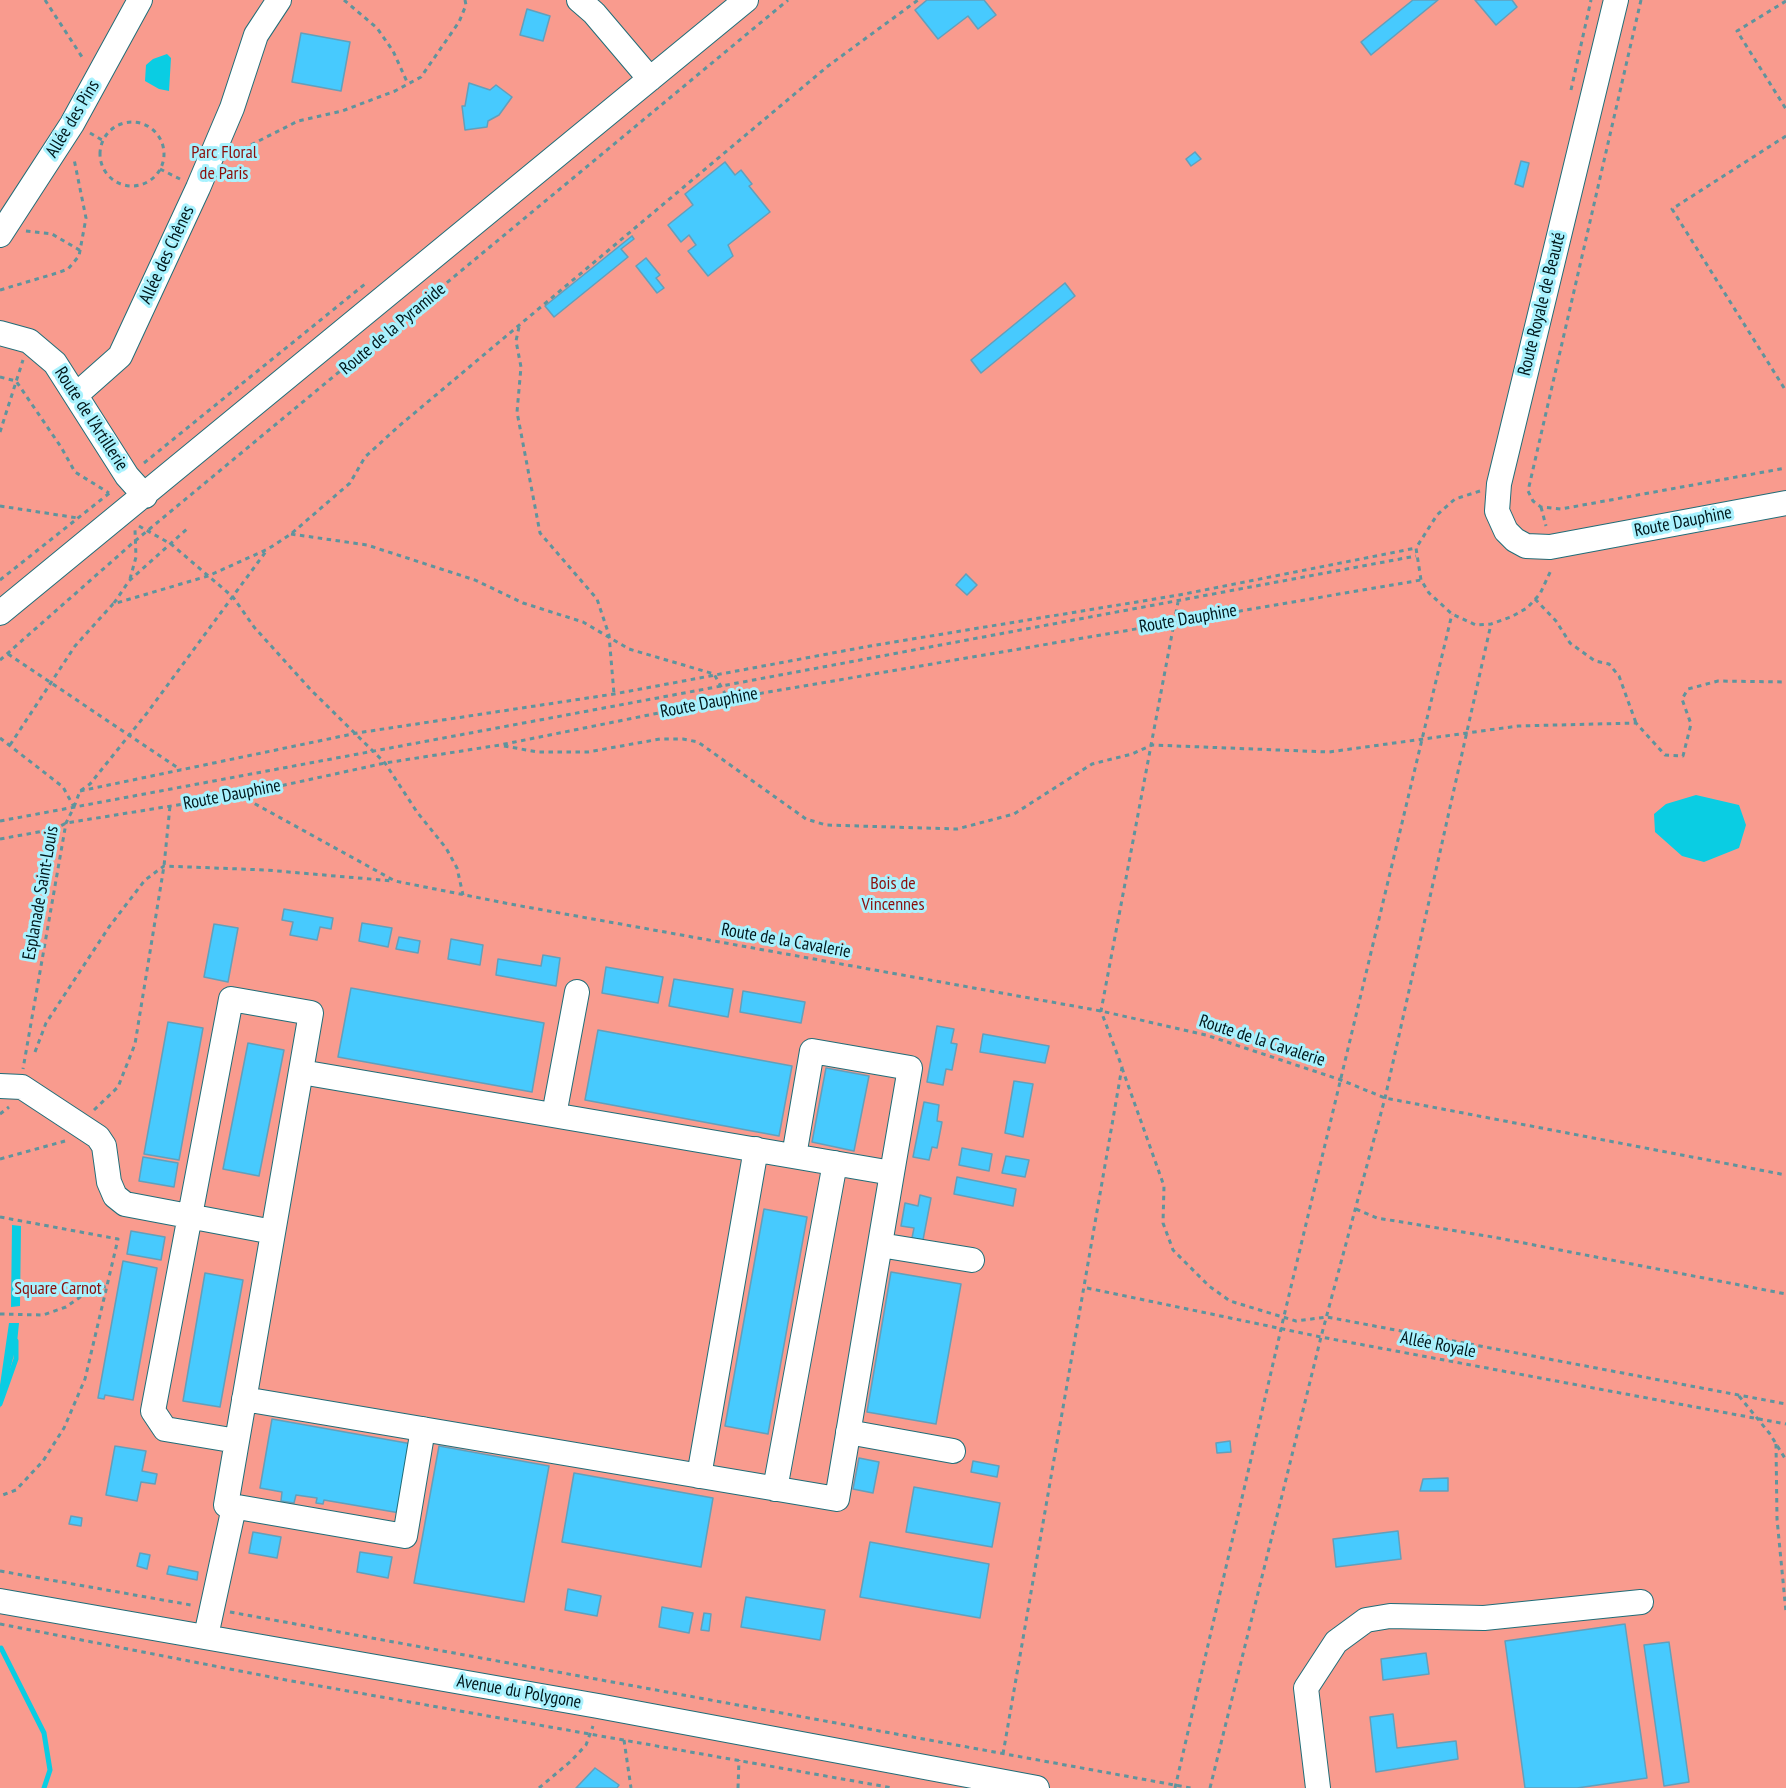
<!DOCTYPE html>
<html>
<head>
<meta charset="utf-8">
<style>
  body { margin:0 }
  canvas { display:block; background:#9ce5f1 }
</style>
</head>
<body>
<canvas width="1786" height="1788"></canvas>
<script>
const g = document.querySelector('canvas').getContext('2d');
g.lineJoin = 'round';
function fill(path, color) { g.fillStyle = color; g.fill(path, 'evenodd'); }
const toPath = rows => new Path2D(rows.map(r => 'M' + r).join(''));
function trace(path, color, width, dash) { g.strokeStyle = color; g.lineWidth = width; g.lineCap = dash ? 'butt' : 'round'; g.setLineDash(dash || []); g.stroke(path); }
function write(font, color, halo, rows, align = 'center') {
  g.font = font + ' "PT Sans Narrow",sans-serif'; g.lineWidth = 6; g.setLineDash([]); g.textBaseline = 'middle'; g.strokeStyle = halo; g.fillStyle = color; for (const [text, x, y, turn = 0] of rows) {
    g.save(); g.translate(x, y); g.rotate((+turn || 0) * Math.PI / 180); g.textAlign = isNaN(turn) ? turn : align; if (halo) g.strokeText(text, 0, 0); g.fillText(text, 0, 0); g.restore();
  }
}
const green = toPath([
  [0,0,1786,0,1786,1788,0,1788]
]);
const water = toPath([
  [167,54,171,58,169,91,159,89,145,81,146,65,153,59],
  [1696,795,1739,805,1746,825,1739,848,1704,862,1682,856,1655,832,1654,814,1666,804],
  [12,1225,21,1226,20,1306,11,1307],
  [9,1323,19,1323,17,1343,0,1408,0,1385]
]);
const stream = toPath([
  [0,1404,16,1359,16,1341],
  [1,1648,44,1733,50,1770,44,1788]
]);
const building = toPath([
  [927,0,984,0,996,15,978,29,968,16,938,39,915,10,927,0],
  [1413,0,1438,0,1371,55,1361,42,1413,0],
  [1475,0,1512,0,1517,7,1496,25,1475,0],
  [527,9,550,16,543,41,520,35,527,9],
  [301,33,350,42,341,91,292,82,301,33],
  [469,83,490,90,496,85,512,97,499,115,488,121,487,127,465,130,462,106,465,106,469,83],
  [1195,152,1201,159,1191,166,1186,159,1195,152],
  [1521,161,1529,163,1523,187,1515,184,1521,161],
  [725,162,735,175,741,170,752,184,749,186,770,212,728,245,733,256,708,276,688,251,696,245,689,235,681,242,668,225,693,205,685,194,725,162],
  [632,236,634,239,621,249,628,257,554,317,545,306,632,236],
  [646,258,660,275,656,278,664,288,657,293,636,266,646,258],
  [1065,283,1075,296,981,373,971,360,1065,283],
  [966,574,977,585,967,595,956,585,966,574],
  [284,909,333,918,331,929,320,927,317,940,290,935,293,922,282,920,284,909],
  [362,923,392,928,388,947,359,941,362,923],
  [214,924,238,928,228,982,204,977,214,924],
  [399,937,420,941,418,953,396,949,399,937],
  [451,939,483,945,480,965,448,959,451,939],
  [543,955,560,958,556,986,496,975,498,959,541,966,543,955],
  [606,967,663,977,658,1003,602,993,606,967],
  [674,979,733,989,728,1017,669,1006,674,979],
  [351,988,544,1023,532,1092,338,1057,351,988],
  [743,991,805,1002,801,1023,740,1012,743,991],
  [168,1022,203,1028,179,1160,144,1154,168,1022],
  [937,1026,954,1029,951,1043,957,1044,952,1070,946,1069,943,1085,927,1082,937,1026],
  [598,1030,792,1066,779,1136,585,1100,598,1030],
  [983,1034,1049,1046,1045,1063,980,1052,983,1034],
  [248,1043,284,1050,259,1176,223,1169,248,1043],
  [826,1068,869,1076,854,1151,812,1142,826,1068],
  [1014,1081,1033,1084,1023,1137,1005,1133,1014,1081],
  [924,1102,939,1105,937,1121,942,1122,937,1148,932,1147,929,1160,913,1157,924,1102],
  [962,1148,992,1154,989,1171,959,1165,962,1148],
  [1006,1156,1029,1160,1025,1177,1002,1173,1006,1156],
  [143,1157,178,1163,174,1187,139,1181,143,1157],
  [957,1177,1016,1189,1013,1206,954,1194,957,1177],
  [920,1195,931,1198,923,1240,912,1238,914,1228,901,1226,905,1203,918,1206,920,1195],
  [764,1209,807,1217,768,1434,725,1426,764,1209],
  [131,1231,165,1237,161,1260,127,1254,131,1231],
  [123,1261,157,1268,133,1400,105,1395,104,1399,98,1398,123,1261],
  [891,1272,961,1284,936,1424,867,1412,891,1272],
  [205,1273,243,1280,220,1407,183,1401,205,1273],
  [272,1419,412,1444,400,1513,324,1500,323,1504,316,1503,317,1498,296,1495,294,1503,281,1501,282,1492,260,1488,272,1419],
  [1230,1441,1231,1452,1217,1453,1216,1443,1230,1441],
  [115,1446,146,1451,142,1471,157,1474,155,1484,141,1482,137,1501,106,1495,115,1446],
  [439,1446,549,1466,524,1602,414,1583,439,1446],
  [859,1458,879,1462,873,1493,853,1489,859,1458],
  [973,1461,999,1466,997,1477,971,1472,973,1461],
  [574,1473,713,1498,701,1567,562,1542,574,1473],
  [1448,1478,1448,1491,1420,1491,1423,1479,1448,1478],
  [914,1487,1000,1503,992,1547,906,1532,914,1487],
  [71,1516,82,1518,81,1526,69,1524,71,1516],
  [1398,1531,1401,1559,1336,1567,1333,1539,1398,1531],
  [253,1532,281,1537,277,1558,249,1553,253,1532],
  [870,1542,989,1564,980,1618,860,1597,870,1542],
  [360,1552,392,1557,388,1578,357,1572,360,1552],
  [140,1553,150,1555,147,1569,137,1566,140,1553],
  [169,1566,198,1572,197,1580,167,1574,169,1566],
  [568,1589,601,1596,597,1616,565,1610,568,1589],
  [746,1597,825,1610,820,1640,741,1627,746,1597],
  [662,1607,693,1613,689,1633,659,1627,662,1607],
  [704,1613,711,1614,709,1631,701,1630,704,1613],
  [1625,1624,1647,1778,1577,1788,1525,1788,1505,1641,1625,1624],
  [1669,1642,1689,1782,1664,1786,1644,1645,1669,1642],
  [1426,1653,1429,1674,1383,1680,1381,1659,1426,1653],
  [1393,1714,1397,1748,1456,1741,1458,1759,1376,1772,1370,1717,1393,1714],
  [595,1768,619,1785,617,1788,576,1788,595,1768]
]);
const path = toPath([
  [45,0,84,60],
  [344,0,377,28,393,51,408,84],
  [1641,0,1528,491,1533,501,1541,507,1561,509,1786,468],
  [1786,1,1737,31,1786,109],
  [1571,90,1591,0],
  '100 154a32 32 0 1 1 64 0a32 32 0 1 1-64 0Z',
  [90,133,102,140],
  [1786,136,1672,209,1786,391],
  [235,153,298,121,342,111,395,91,421,77,459,22,466,5,465,0],
  [160,169,180,179],
  [26,231,52,234,81,251],
  [0,290,57,273,68,269,79,256,86,218,74,159],
  [519,327,516,341,521,367,517,412,540,533,597,599,609,635,614,694],
  [0,377,16,381,61,447,75,472,109,493],
  [0,432,23,360],
  [144,463,365,284],
  [1480,491,1455,499,1437,515,1416,548,1421,580,1429,593,1452,614,1476,625,1491,624,1511,617,1527,608,1540,594,1552,568],
  [0,506,78,518],
  [1541,507,1546,526],
  [139,526,171,544,233,597,254,627,311,690,385,763,417,812,446,848,457,868,463,895],
  [291,534,367,545,475,580,523,603,583,622,629,649,714,674,728,699],
  [130,579,136,557,135,530],
  [0,580,112,491],
  [1535,599,1556,621,1570,643,1595,661,1609,664,1619,676,1636,723],
  [114,603,129,581,187,529],
  [8,654,181,770],
  [0,660,135,541,788,0],
  [0,738,63,787,74,807,66,823,23,1069],
  [10,745,75,646,113,604,208,576,268,549,291,534,350,483,365,457,399,426,828,66,918,0],
  [504,746,538,752,588,752,660,739,683,739,698,742,806,819,826,825,957,829,1014,814,1092,764,1132,754,1152,745,1329,752,1518,726,1636,723,1665,755,1683,756,1691,724,1682,699,1688,689,1718,681,1786,682],
  [80,791,357,733,614,694,870,646,1179,595,1416,548],
  [239,795,395,881,510,904,1101,1011,1206,1035,1341,1080,1385,1098,1786,1175],
  [74,807,80,791,90,784,147,713,267,550],
  [0,821,1416,556],
  [0,839,55,829,66,823,239,795,385,763,500,745,728,699,1421,580],
  [35,1052,46,1023,109,927,145,880,164,866,266,870,393,881],
  [1122,1068,1164,1186,1163,1223,1173,1250,1209,1286,1230,1301,1296,1321,1327,1317,1786,1404],
  [94,1110,118,1087,135,1044,164,866,170,806],
  [0,1114,9,1107],
  [0,1159,65,1141],
  [1356,1209,1377,1218,1493,1237,1786,1294],
  [0,1217,118,1239,85,1379,64,1428,43,1461,16,1490,0,1496],
  [1087,1288,1321,1337,1786,1424],
  [0,1314,43,1315,66,1307,86,1293,106,1286],
  [1739,1396,1770,1434,1786,1460],
  [1776,1444,1777,1519,1786,1612],
  [0,1571,191,1605],
  [230,1612,1191,1788],
  [0,1624,286,1680,893,1788],
  [624,1740,631,1788],
  [1003,1754,1122,1067,1101,1011,1178,602],
  [539,1788,571,1761,586,1745,593,1726],
  [738,1788,739,1760],
  [1175,1788,1284,1316,1452,614],
  [1210,1788,1321,1337,1385,1098,1491,624]
]);
const minor = toPath([
  [579,0,594,13,650,79],
  [1616,0,1499,484,1497,511,1506,531,1515,540,1526,546,1550,547,1786,503],
  [0,235,72,124,140,0],
  [0,333,29,341,55,363,127,476,145,496],
  [76,395,120,356,198,188,232,108,256,35,279,0],
  [0,613,746,0],
  [231,999,311,1013,237,1441,165,1429,153,1411,231,999],
  [0,1086,22,1087,98,1137,104,1146,109,1182,115,1196,125,1204,273,1232],
  [554,1115,577,992],
  [794,1156,812,1051,910,1068,892,1173],
  [880,1245,972,1260],
  [244,1399,837,1499,892,1173,301,1072],
  [848,1432,953,1451],
  [237,1441,226,1505,405,1536,423,1429],
  [699,1476,756,1149],
  [775,1489,835,1163],
  [0,1601,598,1706,1037,1788],
  [206,1636,234,1507],
  [1318,1788,1306,1688,1336,1642,1366,1620,1390,1616,1484,1618,1641,1602]
]);
const streetNames = [
  ["Allée des Pins",73,119,-59],
  ["Allée des Chênes",167,255,-65],
  ["Route Royale de Beauté",1542,304,-76],
  ["Route de la Pyramide",393,329,-40],
  ["Route de l'Artillerie",91,419,57],
  ["Route Dauphine",1683,522,-11],
  ["Route Dauphine",1188,619,-10],
  ["Route Dauphine",709,703,-11],
  ["Route Dauphine",232,795,-11],
  ["Esplanade Saint-Louis",41,893,-80],
  ["Route de la Cavalerie",786,941,10],
  ["Route de la Cavalerie",1262,1041,18],
  ["Allée Royale",1438,1345,11],
  ["Avenue du Polygone",519,1692,10]
];
const parkNames = [
  ["Parc Floral",224,153],
  ["de Paris",224,174],
  ["Bois de",893,884],
  ["Vincennes",893,905],
  ["Square Carnot",58,1289]
];
fill(green, '#f99b8e');
fill(water, '#0acde3');
trace(stream, '#0acde3', 5);
fill(building, '#47cafe');
trace(building, '#639fba', 1.5);
trace(minor, '#216d78', 26);
trace(path, '#5f949d', 3, [4.5, 4.5]);
trace(minor, '#fff', 24);
write('18px', '#00181c', '#a9f2fe', streetNames);
write('18px', '#8b0f0c', '#a9f2fe', parkNames);
</script>
</body>
</html>
